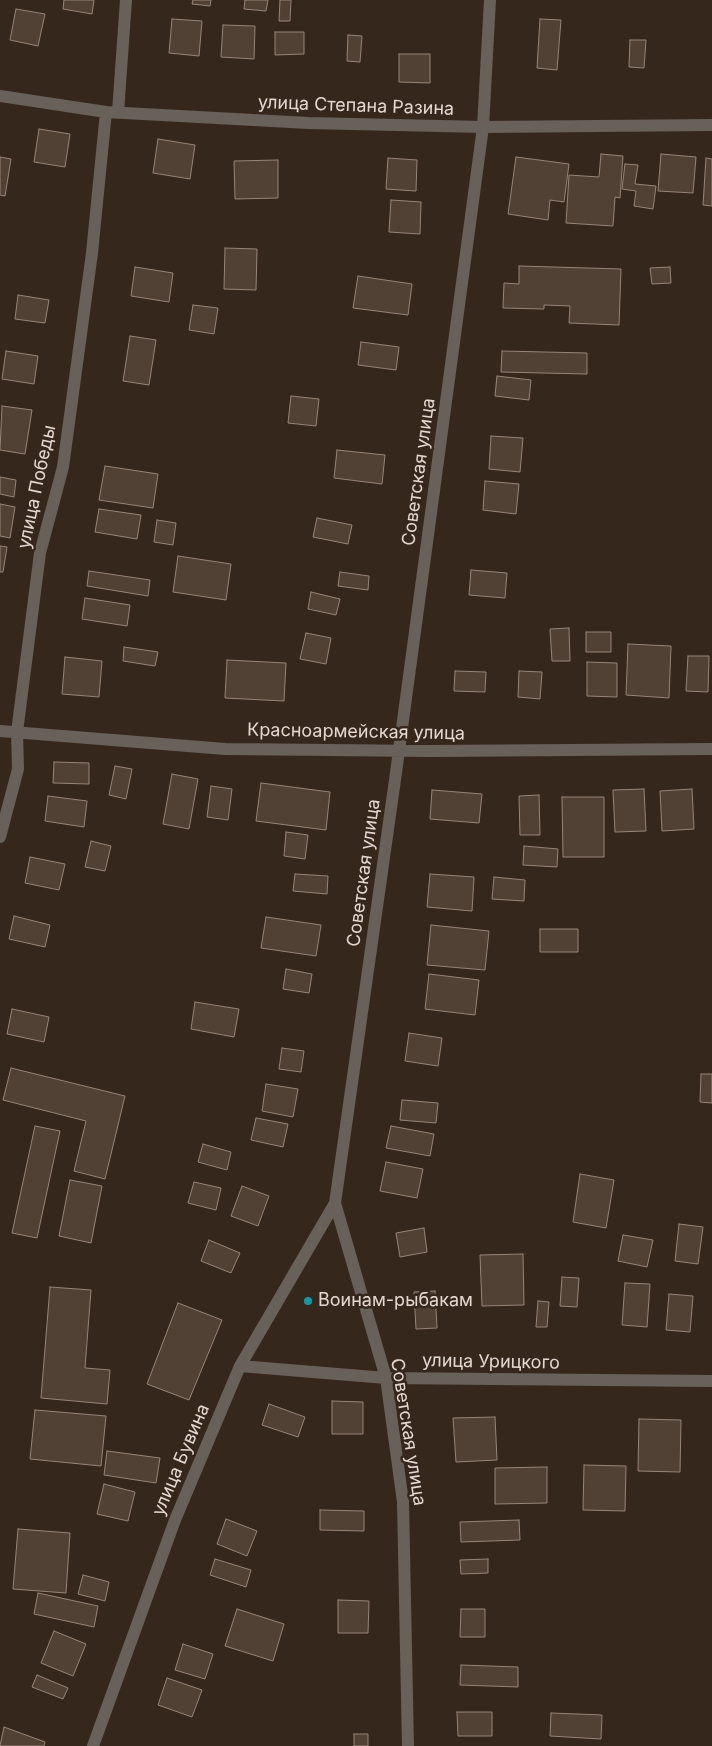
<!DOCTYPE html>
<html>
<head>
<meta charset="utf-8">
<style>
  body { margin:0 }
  canvas { display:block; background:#36271c }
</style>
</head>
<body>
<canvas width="712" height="1746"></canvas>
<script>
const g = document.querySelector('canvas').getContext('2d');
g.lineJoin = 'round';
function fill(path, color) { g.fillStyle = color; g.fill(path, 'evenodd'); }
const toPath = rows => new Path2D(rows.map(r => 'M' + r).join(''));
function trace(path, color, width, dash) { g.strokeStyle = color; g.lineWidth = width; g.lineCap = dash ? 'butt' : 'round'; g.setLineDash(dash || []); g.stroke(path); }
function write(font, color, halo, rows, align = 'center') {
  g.font = font + ' Inter,sans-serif'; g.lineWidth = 5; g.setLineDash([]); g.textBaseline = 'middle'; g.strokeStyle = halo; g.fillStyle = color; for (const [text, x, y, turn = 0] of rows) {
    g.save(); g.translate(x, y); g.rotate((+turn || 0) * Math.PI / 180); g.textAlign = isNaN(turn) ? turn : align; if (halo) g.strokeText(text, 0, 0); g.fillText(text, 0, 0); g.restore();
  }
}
const building = toPath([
  [64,0,94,0,92,14,63,9,64,0],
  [193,0,211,0,210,6,192,4,193,0],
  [245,0,268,0,266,11,244,9,245,0],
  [280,0,291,0,290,21,279,21,280,0],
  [16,9,45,14,38,46,10,40,16,9],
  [172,19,202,21,199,56,169,53,172,19],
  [540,19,561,20,557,70,537,68,540,19],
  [223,25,255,26,254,59,221,57,223,25],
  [275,32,304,32,304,54,275,55,275,32],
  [348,35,362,36,360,62,347,61,348,35],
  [630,40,646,40,644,68,629,67,630,40],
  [399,54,430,54,430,83,399,82,399,54],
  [39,129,70,134,65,167,34,162,39,129],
  [158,139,195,145,190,179,153,173,158,139],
  [601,154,623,156,620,198,615,197,613,226,566,223,569,175,599,177,601,154],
  [661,154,696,157,693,193,658,191,661,154],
  [0,157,11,159,5,196,0,195,0,157],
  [516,157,569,164,564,202,550,200,548,220,508,214,516,157],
  [388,158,417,160,416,191,386,189,388,158],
  [706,158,712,159,712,206,703,205,706,158],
  [278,160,278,198,235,199,234,161,278,160],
  [625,164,638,165,635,184,656,186,653,209,634,206,636,191,622,189,625,164],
  [391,200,421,202,420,234,389,232,391,200],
  [225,248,257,249,256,290,224,289,225,248],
  [519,266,621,269,619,325,569,323,570,306,544,305,544,309,503,308,504,283,519,284,519,266],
  [135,267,173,273,169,302,131,296,135,267],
  [670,267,671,283,652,284,650,268,670,267],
  [358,276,412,284,408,315,353,308,358,276],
  [18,295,49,300,45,323,15,319,18,295],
  [193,305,218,308,214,334,189,330,193,305],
  [130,336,156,340,149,385,123,381,130,336],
  [361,342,399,347,396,370,358,365,361,342],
  [6,351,38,356,34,384,2,379,6,351],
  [502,351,587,353,587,374,501,372,502,351],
  [497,376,531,380,529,400,495,396,497,376],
  [291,396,319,399,316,426,288,423,291,396],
  [2,406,32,410,25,454,0,450,2,406],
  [491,436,523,438,520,472,489,469,491,436],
  [337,450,385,455,382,484,334,478,337,450],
  [105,466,158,474,153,508,99,500,105,466],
  [0,477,16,480,14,497,0,494,0,477],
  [485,481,519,484,516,514,483,510,485,481],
  [0,504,15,507,10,538,0,536,0,504],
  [99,509,141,515,137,539,95,532,99,509],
  [317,518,352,525,348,544,313,537,317,518],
  [157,520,176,523,173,545,154,542,157,520],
  [0,546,7,547,3,572,0,572,0,546],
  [178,556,231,564,226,600,173,592,178,556],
  [471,570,507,573,505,598,469,595,471,570],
  [89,571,150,580,148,596,87,586,89,571],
  [340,572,369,576,368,590,338,586,340,572],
  [311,592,340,599,336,615,308,609,311,592],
  [85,598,130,605,127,626,82,619,85,598],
  [569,628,570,661,552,661,550,629,569,628],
  [586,632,611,632,611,652,586,652,586,632],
  [306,633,331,638,326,664,300,659,306,633],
  [628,644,671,646,669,698,626,695,628,644],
  [124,647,158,652,155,666,123,661,124,647],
  [688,656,709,656,708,692,686,691,688,656],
  [65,657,102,661,99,697,62,694,65,657],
  [227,660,286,663,284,701,225,698,227,660],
  [587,662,617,663,617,697,587,696,587,662],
  [455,671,486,672,485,692,454,691,455,671],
  [519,671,542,672,540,699,518,697,519,671],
  [54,762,89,763,89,784,53,783,54,762],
  [115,766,132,769,126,799,109,795,115,766],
  [172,774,198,779,189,829,163,824,172,774],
  [261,783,330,792,326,830,256,821,261,783],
  [211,786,232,789,228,820,207,817,211,786],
  [644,789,646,831,615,832,613,790,644,789],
  [692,789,694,829,662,831,660,791,692,789],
  [432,790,482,794,479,823,430,819,432,790],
  [539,795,540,835,520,835,519,796,539,795],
  [48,796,87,801,84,827,45,821,48,796],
  [562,797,604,797,604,857,563,857,562,797],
  [286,832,308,835,305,859,284,856,286,832],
  [91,841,111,846,105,871,85,867,91,841],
  [524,846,558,849,557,867,523,865,524,846],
  [30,857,65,864,59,890,25,883,30,857],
  [295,874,328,876,327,894,293,891,295,874],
  [430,874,474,877,472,911,427,907,430,874],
  [494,877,525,880,524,901,492,899,494,877],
  [14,916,50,925,45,947,9,939,14,916],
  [266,917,321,925,316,956,261,948,266,917],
  [431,925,489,931,485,970,427,965,431,925],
  [540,929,578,929,578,952,540,952,540,929],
  [286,969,312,974,309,993,283,989,286,969],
  [429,974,479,980,475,1015,425,1009,429,974],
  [195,1002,239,1009,234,1037,191,1029,195,1002],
  [12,1009,49,1017,44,1042,7,1034,12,1009],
  [409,1033,442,1038,438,1066,405,1061,409,1033],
  [282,1048,304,1051,301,1072,279,1069,282,1048],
  [11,1068,125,1096,105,1179,74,1171,86,1121,3,1100,11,1068],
  [701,1074,712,1074,712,1103,700,1102,701,1074],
  [266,1084,298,1089,293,1117,262,1111,266,1084],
  [402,1100,438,1103,436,1123,400,1120,402,1100],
  [256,1118,288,1124,283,1147,251,1140,256,1118],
  [35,1126,60,1131,37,1238,12,1233,35,1126],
  [391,1126,434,1134,430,1156,386,1148,391,1126],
  [203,1144,231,1152,227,1170,198,1162,203,1144],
  [386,1162,423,1169,417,1198,380,1191,386,1162],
  [580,1174,614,1180,606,1228,573,1222,580,1174],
  [70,1180,102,1186,91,1243,59,1236,70,1180],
  [194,1182,221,1188,216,1210,188,1203,194,1182],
  [242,1186,269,1196,258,1226,231,1216,242,1186],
  [679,1224,703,1227,698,1264,675,1261,679,1224],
  [424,1228,427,1252,400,1257,396,1233,424,1228],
  [623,1235,653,1240,647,1267,618,1261,623,1235],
  [209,1240,240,1253,231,1273,201,1261,209,1240],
  [523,1254,524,1305,482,1306,480,1255,523,1254],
  [562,1277,579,1278,577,1307,560,1306,562,1277],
  [625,1283,650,1284,647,1327,622,1325,625,1283],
  [50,1287,91,1290,85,1368,110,1370,107,1404,41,1398,50,1287],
  [435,1291,437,1328,416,1329,414,1292,435,1291],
  [669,1294,693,1296,690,1332,666,1330,669,1294],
  [538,1301,549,1302,547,1327,536,1327,538,1301],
  [178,1303,222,1320,189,1400,147,1384,178,1303],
  [332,1401,363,1402,363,1434,332,1434,332,1401],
  [269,1404,305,1417,298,1437,262,1425,269,1404],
  [35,1410,106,1416,101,1466,30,1459,35,1410],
  [495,1417,497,1460,456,1462,453,1418,495,1417],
  [639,1419,681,1420,680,1472,638,1471,639,1419],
  [107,1451,160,1458,156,1483,104,1475,107,1451],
  [584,1465,626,1466,625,1511,583,1510,584,1465],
  [547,1467,547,1503,495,1504,495,1468,547,1467],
  [104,1484,135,1492,128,1521,97,1514,104,1484],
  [320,1510,364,1511,364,1531,320,1530,320,1510],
  [226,1519,257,1531,247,1556,217,1544,226,1519],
  [519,1520,520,1540,461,1542,460,1522,519,1520],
  [18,1529,70,1533,66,1593,13,1589,18,1529],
  [215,1559,251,1570,246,1587,210,1575,215,1559],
  [488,1559,488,1573,461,1574,460,1560,488,1559],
  [83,1575,109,1582,105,1601,78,1594,83,1575],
  [38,1593,98,1606,94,1627,34,1614,38,1593],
  [338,1600,369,1601,368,1633,338,1633,338,1600],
  [237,1609,284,1624,273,1661,225,1646,237,1609],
  [461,1609,485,1609,485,1637,460,1637,461,1609],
  [54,1631,86,1644,73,1676,41,1663,54,1631],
  [183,1644,213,1654,205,1679,175,1670,183,1644],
  [461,1665,518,1667,518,1687,460,1685,461,1665],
  [37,1675,68,1688,63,1699,32,1687,37,1675],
  [167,1678,202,1690,192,1717,158,1705,167,1678],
  [457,1712,492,1712,492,1736,458,1736,457,1712],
  [551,1713,602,1715,601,1739,550,1736,551,1713],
  [4,1727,45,1742,44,1746,0,1746,4,1727],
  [354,1734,368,1734,368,1746,354,1746,354,1734]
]);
const street = toPath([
  [0,96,106,112,309,123,483,127,712,125],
  [118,112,126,0],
  [0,731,225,749,430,751,712,749],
  [0,837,18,769,17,732,40,553,63,467,92,253,106,112],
  [240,1366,386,1378,712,1381],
  [93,1746,175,1520,240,1366,335,1203],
  [408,1746,403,1502,386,1378,335,1203,395,780,483,127,490,0]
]);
const markers = [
  [308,1301,5,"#0f9aa8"]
];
const streetNames = [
  ["улица Степана Разина",356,106,2],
  ["Советская улица",419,472,-82],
  ["улица Победы",37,487,-78],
  ["Красноармейская улица",356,732,1],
  ["Советская улица",364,873,-82],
  ["улица Урицкого",491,1362,1],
  ["Советская улица",408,1432,81],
  ["улица Бувина",181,1460,-67]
];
const poiNames = [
  ["Воинам-рыбакам",318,1301]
];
fill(building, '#514034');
trace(building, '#978477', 1);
trace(street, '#67615a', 12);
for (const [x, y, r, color] of markers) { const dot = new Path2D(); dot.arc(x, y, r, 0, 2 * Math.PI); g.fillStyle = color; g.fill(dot); trace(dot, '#36271c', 2); }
write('18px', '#e3d8d1', '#36271c', streetNames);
write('18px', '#e3d8d1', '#36271c', poiNames, 'left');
</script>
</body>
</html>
